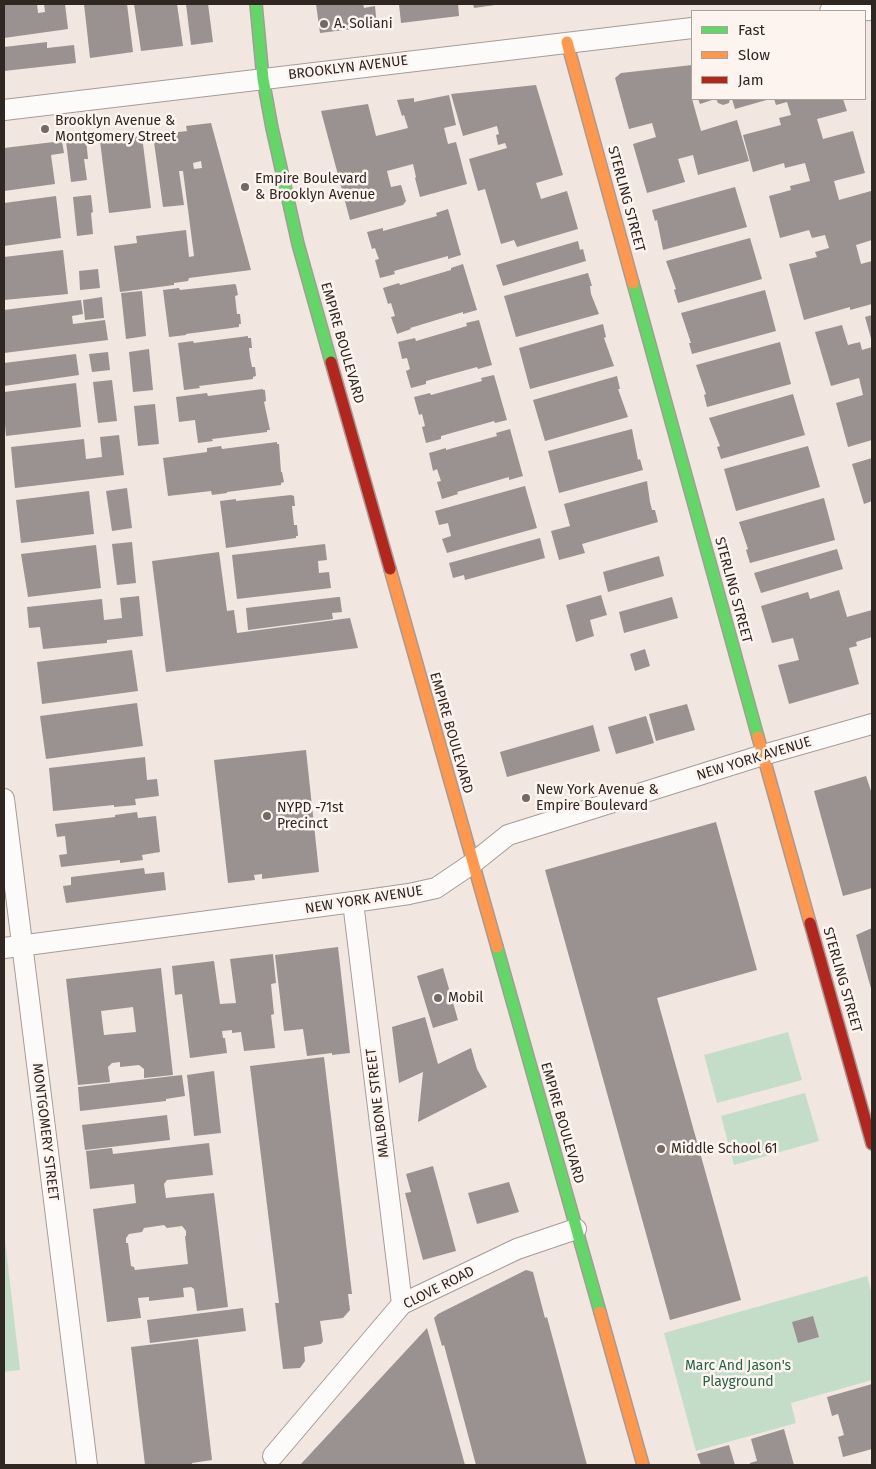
<!DOCTYPE html>
<html>
<head>
<meta charset="utf-8">
<style>
  body { margin:0 }
  #map { position:relative; width:876px; height:1469px; overflow:hidden; background:#f2e6e0; font-family:"Fira Sans",sans-serif }
  canvas { display:block }
  .frame { position:absolute; inset:0; border:5px solid #302723; pointer-events:none }
  .legend { position:absolute; left:691px; top:10px; width:175px; height:90px; box-sizing:border-box; background:#fdf3ef; border:1px solid #aba19d; margin:0; padding:6px 9px; list-style:none; font-size:15px; color:#302723 }
  .legend li { display:flex; align-items:center; gap:10px; height:25px }
  .legend b { width:25px; border:1px solid #aba19d }
</style>
</head>
<body>
<div id="map">
<canvas width="876" height="1469"></canvas>
<div class="frame"></div>
<ul class="legend">
<li><b style="height:6px;background:#63d668"></b>Fast</li>
<li><b style="height:6px;background:#ff974d"></b>Slow</li>
<li><b style="height:6px;background:#b3261e"></b>Jam</li>
</ul>
</div>
<script>
const g = document.querySelector('canvas').getContext('2d');
g.lineJoin = 'round';
function fill(path, color) { g.fillStyle = color; g.fill(path, 'evenodd'); }
const toPath = rows => new Path2D(rows.map(r => 'M' + r).join(''));
function trace(path, color, width, dash) { g.strokeStyle = color; g.lineWidth = width; g.lineCap = dash ? 'butt' : 'round'; g.setLineDash(dash || []); g.stroke(path); }
function write(font, color, halo, rows, align = 'center') {
  g.font = font + ' "Fira Sans",sans-serif'; g.lineWidth = 5; g.setLineDash([]); g.textBaseline = 'middle'; g.strokeStyle = halo; g.fillStyle = color; for (const [text, x, y, turn = 0] of rows) {
    g.save(); g.translate(x, y); g.rotate((+turn || 0) * Math.PI / 180); g.textAlign = isNaN(turn) ? turn : align; if (halo) g.strokeText(text, 0, 0); g.fillText(text, 0, 0); g.restore();
  }
}
const green = toPath([
  [788,1032,802,1080,717,1103,704,1055],
  [805,1093,819,1141,734,1165,721,1116],
  [4,1231,20,1370,4,1372],
  [867,1276,872,1294,872,1380,791,1403,796,1423,696,1451,664,1333]
]);
const building = toPath([
  [4,4,37,4,38,13,45,12,44,4,65,4,68,29,4,38],
  [84,4,127,4,133,52,90,58],
  [134,4,177,4,183,46,141,51],
  [186,4,208,4,213,42,191,45],
  [316,4,363,4,364,8,375,6,377,26,320,33],
  [399,4,458,4,459,16,401,23],
  [473,4,495,4,495,5,474,8],
  [47,42,47,48,74,45,76,63,4,71,4,47],
  [692,65,692,99,701,131,737,120,749,161,698,175,693,155,678,159,685,182,647,193,633,144,656,137,652,123,629,129,615,78,621,73],
  [536,85,563,175,536,183,541,199,567,191,578,229,517,247,514,240,501,244,485,189,478,191,469,159,507,148,505,143,498,145,496,135,499,134,497,126,463,136,451,94],
  [449,95,456,125,444,128,448,144,456,142,467,184,420,197,415,178,416,177,413,164,387,171,391,187,401,185,406,201,403,205,350,220,321,111,368,104,376,136,408,128,404,115,402,116,397,100,414,98,414,102],
  [698,99,715,99,700,104],
  [716,99,730,99,729,103,723,105,718,103],
  [732,99,770,99,735,109],
  [774,99,843,99,847,111,817,119,823,139,853,131,865,173,834,181,839,200,871,191,872,240,856,245,861,264,872,261,872,304,850,310,850,307,804,320,789,264,817,257,815,252,829,248,825,235,812,238,809,230,780,238,769,196,791,190,790,186,810,181,805,163,785,168,784,163,753,172,743,135,781,125,779,118,791,115,787,102,776,105],
  [211,123,251,270,189,278,188,281,174,283,174,285,120,292,114,246,137,243,136,236,186,230,189,257,194,256,183,171,179,171,184,205,163,207,153,135,187,131,186,126],
  [201,161,202,168,194,169,193,163],
  [142,136,151,208,109,213,100,141],
  [86,139,88,159,84,159,87,180,71,182,66,141],
  [62,141,64,153,51,155,55,184,4,191,4,148],
  [735,187,747,227,663,250,657,220,655,221,652,210],
  [91,195,93,212,91,213,93,234,77,236,73,197],
  [56,196,61,238,4,246,4,203],
  [448,209,461,255,448,259,448,256,394,271,395,274,380,278,375,260,379,259,377,254,375,248,372,249,367,232,383,228,383,231,437,216,436,213],
  [750,238,762,279,678,303,674,290,676,289,666,261],
  [578,241,580,250,583,249,586,261,503,286,496,265],
  [63,250,68,294,4,300,4,257],
  [463,264,477,310,463,314,463,312,410,328,411,329,397,334,391,317,395,316,391,303,388,304,383,288,399,283,400,285,451,270,451,268],
  [98,269,100,288,80,290,79,271],
  [588,273,592,286,590,286,591,294,599,314,516,337,504,296],
  [235,284,236,285,238,295,235,296,237,314,240,314,241,324,239,324,239,327,186,334,186,335,169,337,163,290,179,288,180,290],
  [765,290,776,331,692,354,689,343,691,343,681,313],
  [142,291,146,336,126,339,121,293],
  [102,297,104,318,85,320,83,300],
  [81,300,83,314,72,316,73,324,105,320,108,340,4,353,4,310],
  [872,315,872,342,865,317],
  [479,320,492,365,478,369,477,367,426,381,426,384,411,388,406,371,410,369,407,358,402,359,398,342,415,338,416,341,467,326,466,323],
  [603,324,606,337,604,338,614,366,530,389,519,348],
  [842,325,848,345,860,342,862,350,872,347,872,440,848,447,836,403,863,395,859,378,831,386,815,332],
  [248,336,248,338,251,338,252,348,249,348,250,357,252,367,255,367,256,376,253,377,253,379,199,386,200,388,184,390,178,343,193,341,194,343],
  [780,342,791,384,707,407,704,395,706,394,696,365],
  [149,349,153,390,133,392,129,352],
  [108,352,110,370,92,372,89,354],
  [76,354,79,375,4,386,4,363],
  [494,375,507,420,495,423,494,421,441,436,441,439,426,443,422,427,425,426,422,414,419,415,414,397,430,393,431,395,482,381,481,378],
  [617,376,620,389,618,389,628,417,545,441,533,400],
  [112,380,117,421,98,423,93,382],
  [76,383,81,427,6,436,4,413,4,392],
  [263,389,263,390,265,390,266,401,264,402,270,430,267,430,267,432,212,439,213,441,198,443,195,420,179,422,176,397,207,393,208,396],
  [793,394,805,435,721,459,717,447,720,446,709,418],
  [155,404,159,444,138,446,134,406],
  [510,429,523,476,509,480,509,477,457,492,458,494,442,499,437,482,441,481,437,469,433,471,429,453,446,448,446,450,497,436,496,433],
  [632,429,638,460,640,459,643,470,559,493,548,451],
  [119,435,124,475,15,488,11,447,84,439,86,459,102,457,100,437],
  [277,442,277,444,279,444,281,472,282,472,284,482,281,483,281,485,227,492,227,493,212,495,211,491,168,496,163,458,207,452,207,448,221,446,222,449],
  [808,446,820,487,736,511,724,469],
  [872,458,872,501,864,504,852,464],
  [647,481,650,502,652,510,655,510,658,522,582,544,585,553,559,560,551,531,570,526,564,504],
  [525,486,537,528,447,553,442,539,451,536,448,523,439,525,435,511],
  [127,488,132,528,112,531,106,491],
  [89,491,94,534,21,543,16,500],
  [291,495,294,496,295,506,292,506,294,525,297,525,298,536,296,536,296,538,226,548,220,501,236,499,236,501],
  [824,498,835,540,750,563,746,550,748,549,739,522],
  [540,538,545,558,465,580,464,575,453,578,449,563],
  [132,542,136,583,117,585,112,544],
  [325,544,327,560,318,561,319,573,329,572,331,588,237,599,232,555],
  [96,545,101,588,28,597,21,554],
  [837,549,843,569,761,593,754,573],
  [219,552,227,611,234,610,237,633,350,618,358,648,166,672,152,561],
  [659,556,664,576,608,592,603,572],
  [839,590,847,617,872,610,872,637,856,642,857,646,849,648,859,684,789,704,778,665,799,660,793,638,772,643,761,606,808,592,810,599],
  [601,595,607,615,590,620,594,636,576,642,566,605],
  [139,596,143,636,107,640,107,643,43,649,40,627,29,628,27,607,102,599,104,620,122,618,120,598],
  [338,597,340,597,342,612,332,613,333,619,248,630,246,608],
  [672,597,678,618,624,633,619,612],
  [645,649,650,666,635,671,630,654],
  [132,650,138,691,42,704,37,662],
  [137,703,143,746,46,759,40,716],
  [687,704,695,730,656,741,649,714],
  [646,716,654,743,616,754,608,727],
  [593,725,600,751,507,777,500,752],
  [306,750,319,872,262,879,262,874,254,875,255,880,228,883,214,760],
  [145,757,147,780,157,779,159,796,135,799,136,805,114,807,114,805,53,811,49,768],
  [866,776,872,794,872,888,843,896,814,791],
  [137,812,138,818,156,816,160,852,142,855,143,860,120,863,120,860,61,867,59,855,67,854,65,836,57,837,55,824,115,817,115,815],
  [716,822,757,970,657,998,741,1300,670,1320,545,870],
  [144,868,145,874,164,872,166,890,66,903,63,886,71,885,71,877],
  [872,928,872,992,856,935],
  [338,947,350,1053,332,1055,332,1053,307,1056,303,1029,284,1031,275,955],
  [273,954,276,983,271,984,274,1014,271,1015,275,1048,244,1051,241,1032,232,1033,232,1030,222,1031,223,1038,225,1038,227,1053,190,1058,182,994,175,995,172,966,214,961,220,1004,236,1003,230,959],
  [161,968,173,1075,144,1078,144,1069,139,1065,120,1067,120,1062,112,1063,108,1067,110,1082,78,1085,66,979],
  [133,1007,136,1032,104,1035,101,1011],
  [443,968,458,1020,433,1028,417,976],
  [425,1017,438,1064,471,1048,477,1069,487,1087,418,1122,423,1072,399,1083,392,1027],
  [324,1057,352,1294,348,1294,350,1310,343,1318,320,1321,323,1341,321,1344,304,1347,305,1361,300,1368,283,1369,275,1303,279,1303,250,1066],
  [214,1071,221,1133,194,1136,187,1075],
  [182,1075,185,1096,166,1099,166,1101,80,1111,78,1087],
  [167,1115,170,1140,85,1150,82,1125],
  [209,1143,213,1175,167,1180,164,1184,166,1198,214,1193,228,1307,197,1311,194,1289,191,1287,183,1288,184,1297,149,1301,149,1297,138,1298,141,1318,107,1322,93,1209,136,1203,134,1184,90,1189,86,1151,112,1148,113,1154],
  [164,1225,167,1228,182,1226,186,1231,186,1236,185,1236,188,1264,135,1270,134,1267,131,1266,128,1243,126,1243,126,1238,129,1234,142,1232,144,1228],
  [433,1166,456,1251,423,1260,405,1193,411,1192,406,1174],
  [509,1182,519,1212,477,1224,468,1193],
  [526,1270,533,1272,545,1318,547,1317,587,1465,476,1465,444,1345,442,1346,434,1318,438,1314],
  [243,1308,246,1331,150,1343,147,1320],
  [813,1316,819,1337,798,1343,792,1322],
  [427,1328,465,1465,300,1465],
  [198,1339,212,1460,192,1463,192,1465,145,1465,131,1347],
  [872,1384,872,1449,843,1457,838,1437,844,1435,838,1414,832,1416,827,1397],
  [784,1429,794,1465,750,1465,750,1463,757,1461,751,1439],
  [729,1445,735,1465,701,1465,697,1454]
]);
const street = toPath([
  [830,11,872,10],
  [4,110,692,28],
  [4,799,87,1465],
  [353,902,402,1304],
  [4,948,353,902,409,894,436,888,473,863,508,835,763,755,872,724],
  [273,1456,402,1304,517,1249,576,1229]
]);
const fast = toPath([
  [256,4,263,79,272,128,298,244,331,362],
  [633,283,758,737],
  [497,947,600,1312]
]);
const slow = toPath([
  [567,42,633,283],
  [390,569,497,947],
  [758,737,810,923],
  [600,1312,643,1465]
]);
const jam = toPath([
  [331,362,390,569],
  [810,923,872,1144]
]);
const markers = [
  [324,24,5,"#746a65"],
  [45,129,5,"#746a65"],
  [245,187,5,"#746a65"],
  [526,798,5,"#746a65"],
  [267,816,5,"#746a65"],
  [438,998,5,"#746a65"],
  [661,1149,5,"#746a65"]
];
const poiNames = [
  ["A. Soliani",334,24],
  ["Brooklyn Avenue &",55,121],
  ["Montgomery Street",55,137],
  ["Empire Boulevard",255,179],
  ["& Brooklyn Avenue",255,195],
  ["New York Avenue &",536,790],
  ["Empire Boulevard",536,806],
  ["NYPD -71st",277,808],
  ["Precinct",277,824],
  ["Mobil",448,998],
  ["Middle School 61",671,1149]
];
const streetNames = [
  ["BROOKLYN AVENUE",348,68,-7],
  ["STERLING STREET",626,199,75],
  ["EMPIRE BOULEVARD",342,343,74],
  ["STERLING STREET",733,590,75],
  ["EMPIRE BOULEVARD",451,733,74],
  ["NEW YORK AVENUE",754,759,-17],
  ["NEW YORK AVENUE",364,900,-9],
  ["STERLING STREET",842,980,74],
  ["MALBONE STREET",378,1103,-97],
  ["EMPIRE BOULEVARD",562,1123,74],
  ["MONTGOMERY STREET",45,1132,83],
  ["CLOVE ROAD",439,1288,-27]
];
const parkNames = [
  ["Marc And Jason's",738,1366],
  ["Playground",738,1382]
];
fill(green, '#c4ddc9');
fill(building, '#9a9191');
trace(street, '#a59c97', 22);
trace(fast, '#a59c97', 14);
trace(slow, '#a59c97', 14);
trace(jam, '#a59c97', 14);
trace(street, '#fdfbfa', 20);
trace(fast, '#63d668', 11);
trace(slow, '#ff974d', 11);
trace(jam, '#b3261e', 11);
for (const [x, y, r, color] of markers) { const dot = new Path2D(); dot.arc(x, y, r, 0, 2 * Math.PI); g.fillStyle = color; g.fill(dot); trace(dot, '#fdf3ef', 2); }
write('14px', '#302723', '#fdf3ef', poiNames, 'left');
write('14px', '#302723', '#fdf3ef', streetNames);
write('14px', '#256546', '#fdf3ef', parkNames);
</script>
</body>
</html>
